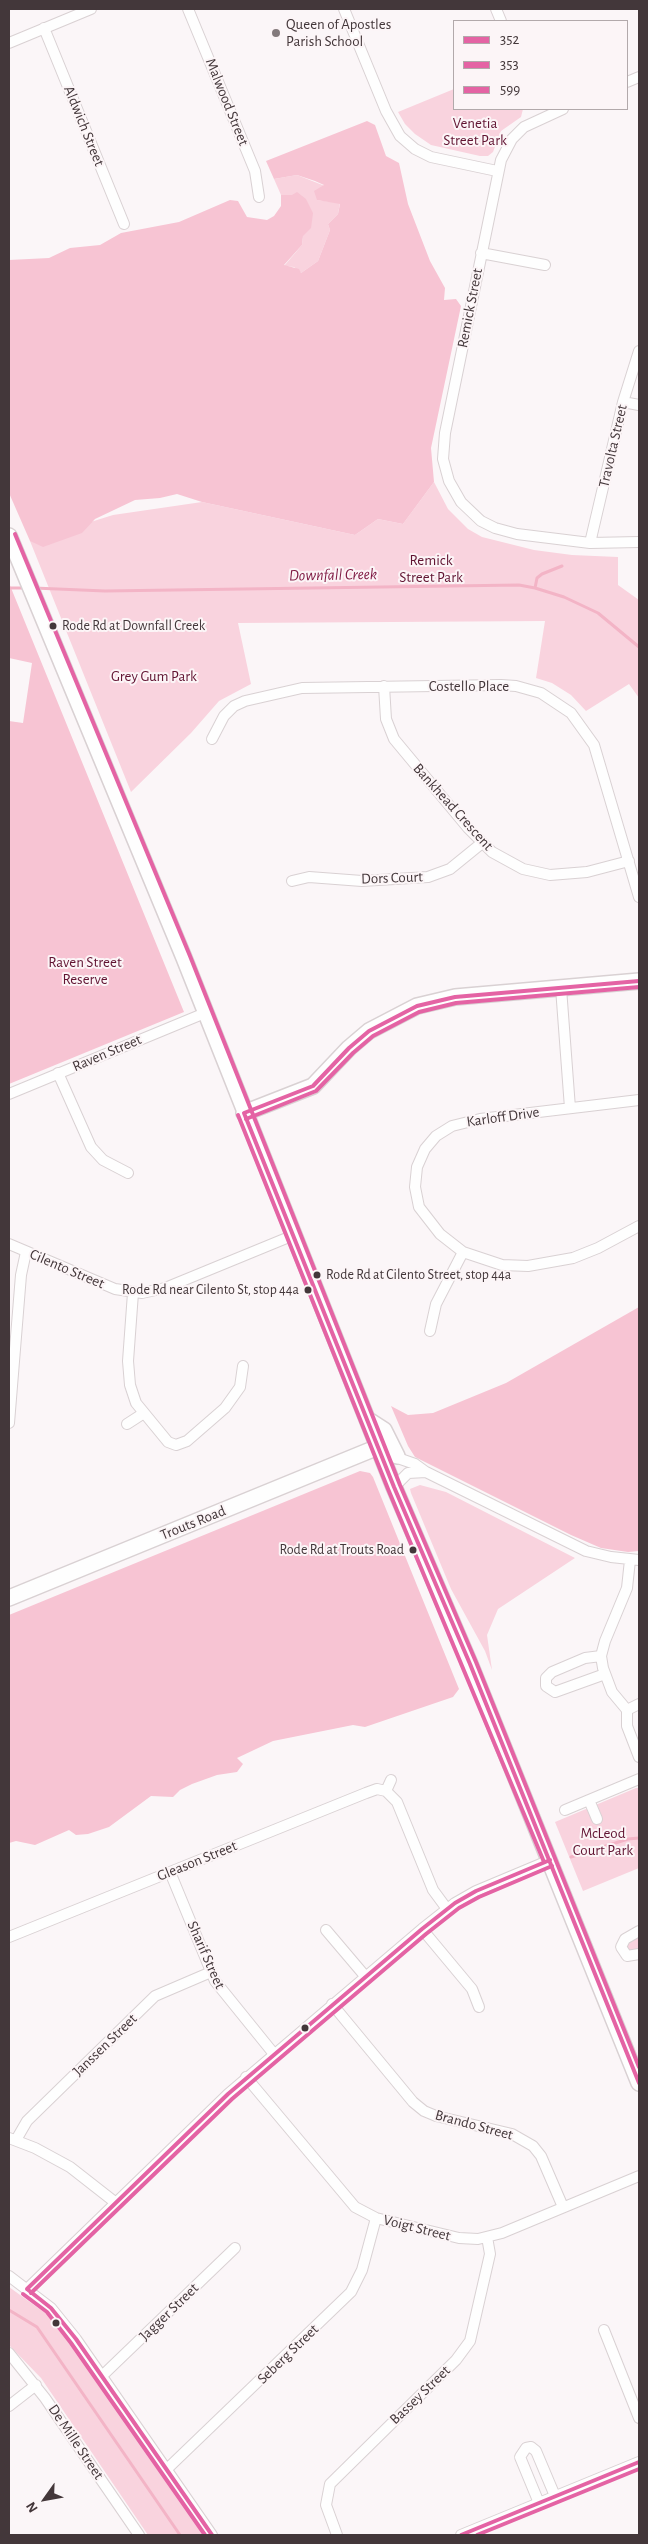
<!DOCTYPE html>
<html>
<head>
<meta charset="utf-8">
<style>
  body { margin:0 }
  #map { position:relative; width:648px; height:2544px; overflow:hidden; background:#fbf6f8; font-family:"Alegreya Sans",sans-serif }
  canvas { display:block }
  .frame { position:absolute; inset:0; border:10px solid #43373a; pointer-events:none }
  .legend { position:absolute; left:453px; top:20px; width:175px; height:90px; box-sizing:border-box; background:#fcf5f7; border:1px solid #b2a9ab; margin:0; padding:6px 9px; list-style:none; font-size:15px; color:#43373a }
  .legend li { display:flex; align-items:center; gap:10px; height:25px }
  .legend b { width:25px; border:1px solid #b2a9ab }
  .north { position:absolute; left:20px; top:2474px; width:50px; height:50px; -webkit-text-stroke:4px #fcf5f7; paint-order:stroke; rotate:238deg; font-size:14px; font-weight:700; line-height:20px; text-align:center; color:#43373a }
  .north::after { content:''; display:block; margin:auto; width:18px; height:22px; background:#43373a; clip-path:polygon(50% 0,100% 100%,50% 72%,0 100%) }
</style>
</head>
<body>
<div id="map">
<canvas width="648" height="2544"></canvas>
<div class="frame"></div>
<ul class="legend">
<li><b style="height:6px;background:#e463a4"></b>352</li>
<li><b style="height:6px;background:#e463a4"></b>353</li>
<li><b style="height:6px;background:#e463a4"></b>599</li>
</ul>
<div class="north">N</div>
</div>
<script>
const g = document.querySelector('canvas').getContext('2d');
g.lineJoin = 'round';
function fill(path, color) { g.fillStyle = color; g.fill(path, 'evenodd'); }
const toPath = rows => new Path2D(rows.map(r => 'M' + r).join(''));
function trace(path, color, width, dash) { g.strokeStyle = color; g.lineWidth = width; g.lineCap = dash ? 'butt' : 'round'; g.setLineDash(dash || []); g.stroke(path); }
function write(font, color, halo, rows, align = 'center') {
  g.font = font + ' "Alegreya Sans",sans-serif'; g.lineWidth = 4; g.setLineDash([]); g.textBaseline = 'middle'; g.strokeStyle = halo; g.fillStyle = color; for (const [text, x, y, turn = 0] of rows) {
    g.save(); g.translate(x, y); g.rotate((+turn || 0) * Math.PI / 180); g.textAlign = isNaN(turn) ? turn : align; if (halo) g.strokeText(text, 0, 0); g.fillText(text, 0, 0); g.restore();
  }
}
const green = toPath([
  [454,89,454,109,523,109,521,117,501,131,493,152,488,156,480,156,431,145,415,134,405,124,398,112],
  [297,175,325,186,317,200,340,203,338,214,328,224,330,230,318,261,301,273,294,267,284,266,302,245,303,236,292,195,281,195,274,179],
  [434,482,448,509,468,529,482,537,534,550,572,555,618,557,618,585,639,600,639,698,629,684,586,711,571,695,552,683,536,678,545,621,238,623,251,684,219,701,191,733,131,792,30,541,113,515,202,502,355,535,378,519,403,524],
  [420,1485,446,1492,575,1558,498,1609,487,1635,492,1670,485,1651,451,1589,411,1493,410,1489],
  [636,1788,639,1788,639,1868,583,1891,555,1822],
  [637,1935,639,1937,639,1948,637,1949,638,1951,630,1953,626,1947,631,1938],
  [9,2287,52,2318,97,2376,205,2535,148,2535,41,2378,9,2345]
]);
const forest = toPath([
  [367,121,375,125,386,156,399,163,408,204,430,261,445,288,444,300,456,299,461,306,431,448,434,482,403,524,378,519,355,535,202,502,177,494,160,498,135,500,95,519,82,533,43,547,30,541,9,493,9,260,49,258,70,248,100,245,121,233,179,222,230,200,238,201,247,217,267,220,274,216,281,206,281,195,292,195,297,192,306,199,313,213,311,228,303,236,302,245,284,265,299,269,301,273,318,261,330,230,328,224,338,214,340,204,317,200,314,191,324,185,315,181,297,175,274,179,266,161],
  [9,583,184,1012,9,1084,9,721,23,723,32,663,9,658],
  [639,1307,639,1551,628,1552,601,1548,571,1535,415,1457,408,1446,391,1406,408,1415,433,1413,506,1383],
  [360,1471,370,1473,373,1477,459,1689,453,1697,365,1727,353,1725,273,1741,237,1758,243,1764,237,1772,217,1775,192,1784,180,1790,173,1797,151,1796,109,1827,88,1834,76,1835,69,1830,35,1845,16,1841,9,1843,9,1615]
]);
const stream = toPath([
  [9,588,26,588],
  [34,588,105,591,519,585,535,588,564,597,598,613,639,647],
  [535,588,537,578,542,574,562,566],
  [571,1857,628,1839,639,1838],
  [9,2310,37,2327,180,2535]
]);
const street = toPath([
  [188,9,255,171,259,197],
  [344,9,386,111,400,136,415,149,431,157,497,171],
  [496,9,501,21],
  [44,28,124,224],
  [9,43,91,9],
  [627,82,639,77],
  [563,109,524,127,512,139,501,160,445,433,443,459,449,481,461,502,481,521,495,528,517,534,590,543,639,542],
  [481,253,545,265],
  [623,402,639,405],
  [590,543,623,402,639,351],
  [384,686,386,719,394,739,468,828,492,852,523,869,550,875,587,872,629,861],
  [212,739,224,716,234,706,245,701,302,688,501,685,516,686,541,693,571,713,594,745,639,897],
  [292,881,309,877,362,881,428,877,450,869,482,843],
  [561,988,570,1108],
  [58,1073,91,1147,103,1160,128,1173],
  [9,1094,205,1013],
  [639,1100,480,1119,452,1126,436,1136,425,1149,417,1167,415,1187,419,1207,440,1234,463,1252,502,1265,528,1266,573,1258,598,1248,639,1226],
  [9,1244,115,1289,142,1293,165,1288,294,1235],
  [133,1293,128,1361,130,1385,136,1403,168,1442,176,1445,187,1441,225,1408,240,1387,243,1366],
  [430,1331,436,1304,463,1252],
  [9,1423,21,1275,26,1252],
  [127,1424,144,1413],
  [392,1456,415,1464,426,1472,586,1551,611,1557,639,1560],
  [394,1487,408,1473,426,1472],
  [630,1560,627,1588,605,1641,601,1656,603,1668,612,1692,627,1710,627,1726,639,1757],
  [601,1656,585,1658,552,1672,546,1678,546,1686,555,1692,605,1674],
  [627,1710,639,1704],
  [386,1791,397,1802,433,1890,447,1909],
  [589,1800,597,1819],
  [565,1810,639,1779],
  [170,1872,215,1981,274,2054],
  [422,1929,472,1989,479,2007],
  [326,1930,365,1976],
  [639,1931,625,1939,621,1947,627,1956,639,1954],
  [9,1937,366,1793,377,1789,386,1791,391,1780],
  [332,2004,413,2102,424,2111,436,2116,512,2134,533,2146,541,2156,563,2207],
  [246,2077,355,2207,376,2218,459,2238,478,2239,502,2233,639,2176],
  [9,2138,35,2148,70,2167,116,2203],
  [16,2140,27,2121,155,1996,211,1972],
  [9,2276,51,2308,76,2339,212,2535],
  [27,2289,228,2094,422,1929,455,1903,476,1891,550,1860],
  [604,2330,639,2418],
  [9,2353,45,2398,139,2535],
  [103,2375,235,2248],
  [9,2406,36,2385],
  [167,2469,351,2292,362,2270,376,2218],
  [539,2503,520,2457,526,2448,531,2447,536,2451,555,2496],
  [337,2535,326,2505,330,2484,456,2360,470,2341,490,2254,487,2237],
  [461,2535,639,2462]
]);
const secondary = toPath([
  [9,536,184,958,394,1487,470,1664,639,2083],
  [244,1113,313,1086,349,1048,369,1031,417,1006,455,997,639,981],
  [367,1419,384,1430,397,1456],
  [9,1598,378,1447]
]);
const bus1 = toPath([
  [244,1113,394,1487,470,1664,639,2083],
  [244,1113,313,1086,349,1048,369,1031,417,1006,455,997,639,981],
  [27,2289,228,2094,422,1929,455,1903,476,1891,550,1860],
  [27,2289,51,2308,76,2339,212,2535],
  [461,2535,639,2462]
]);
const bus2 = toPath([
  [238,1115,388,1489,544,1862],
  [246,1119,316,1091,353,1053,373,1036,419,1012,456,1003,639,987],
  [31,2293,232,2099,426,1934,459,1908,479,1897,552,1866],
  [23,2294,47,2312,71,2343,205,2535],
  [477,2535,639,2469]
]);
const bus3 = toPath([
  [15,534,190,956,400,1485,476,1662,639,2067]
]);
const markers = [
  [276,33,5,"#837a7c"],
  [53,626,4.5,"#43373a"],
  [317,1275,4.5,"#43373a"],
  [308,1290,4.5,"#43373a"],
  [413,1550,4.5,"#43373a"],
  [305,2028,4.5,"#43373a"],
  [56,2323,4.5,"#43373a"]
];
const busNames = [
  ["Rode Rd at Downfall Creek",62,626],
  ["Rode Rd at Cilento Street, stop 44a",326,1275],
  ["Rode Rd near Cilento St, stop 44a",299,1290,"right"],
  ["Rode Rd at Trouts Road",404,1550,"right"]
];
const poiNames = [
  ["Queen of Apostles",286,24],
  ["Parish School",286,41]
];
const streetNames = [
  ["Malwood Street",227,102,68],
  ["Aldwich Street",84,126,68],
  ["Remick Street",470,308,-79],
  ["Travolta Street",613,446,-77],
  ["Costello Place",469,686],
  ["Bankhead Crescent",453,807,48],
  ["Dors Court",392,878,-2],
  ["Raven Street",107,1053,-23],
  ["Karloff Drive",503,1117,-8],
  ["Cilento Street",67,1269,23],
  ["Trouts Road",193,1523,-22],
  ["Gleason Street",197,1861,-22],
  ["Sharif Street",206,1955,66],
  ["Janssen Street",105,2045,-44],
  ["Brando Street",474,2125,15],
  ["Voigt Street",417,2228,14],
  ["Jagger Street",169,2312,-44],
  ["Seberg Street",288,2354,-44],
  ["Bassey Street",420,2395,-44],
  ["De Mille Street",76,2442,56]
];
const parkNames = [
  ["Venetia",475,123],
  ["Street Park",475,140],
  ["Remick",431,560],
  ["Street Park",431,577],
  ["Grey Gum Park",154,676],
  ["Raven Street",85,962],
  ["Reserve",85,979],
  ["McLeod",603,1833],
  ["Court Park",603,1850]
];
const waterNames = [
  ["Downfall Creek",333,575,-1]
];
fill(green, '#f9d3de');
fill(forest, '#f7c4d3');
trace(stream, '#f3b4c6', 3);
trace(street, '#d9d1d3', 12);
trace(secondary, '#d9d1d3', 18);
trace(street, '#fefefe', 10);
trace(secondary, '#fefefe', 15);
trace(bus1, '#e463a4', 4);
trace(bus2, '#e463a4', 4);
trace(bus3, '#e463a4', 4);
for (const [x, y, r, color] of markers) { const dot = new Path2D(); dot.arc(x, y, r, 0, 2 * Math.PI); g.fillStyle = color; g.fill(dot); trace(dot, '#fcf5f7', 2); }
write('14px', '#43373a', '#fcf5f7', busNames, 'left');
write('15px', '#43373a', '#fcf5f7', poiNames, 'left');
write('15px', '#43373a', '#fcf5f7', streetNames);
write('15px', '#611432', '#fcf5f7', parkNames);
write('italic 16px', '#7e1842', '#fcf5f7', waterNames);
</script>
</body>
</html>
